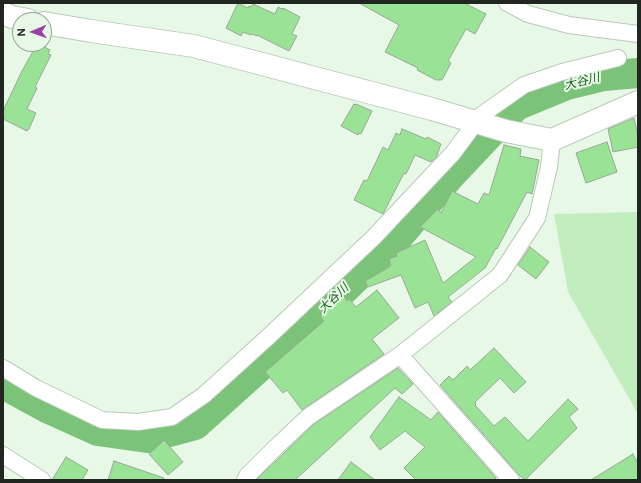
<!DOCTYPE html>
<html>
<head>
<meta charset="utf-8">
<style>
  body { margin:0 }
  #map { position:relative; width:641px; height:483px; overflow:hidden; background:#e8f8e7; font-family:"DM Sans",sans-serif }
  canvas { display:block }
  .frame { position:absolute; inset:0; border:4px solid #212620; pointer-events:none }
  .north { position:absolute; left:12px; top:12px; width:40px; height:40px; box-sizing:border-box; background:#e8f8e7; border:1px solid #98a497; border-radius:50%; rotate:268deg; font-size:11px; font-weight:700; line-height:16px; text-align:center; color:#212620 }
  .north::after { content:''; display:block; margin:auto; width:14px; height:18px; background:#9d3fa8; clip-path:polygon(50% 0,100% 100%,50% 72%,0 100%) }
</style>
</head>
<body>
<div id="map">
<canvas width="641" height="483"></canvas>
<div class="frame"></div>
<div class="north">N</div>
</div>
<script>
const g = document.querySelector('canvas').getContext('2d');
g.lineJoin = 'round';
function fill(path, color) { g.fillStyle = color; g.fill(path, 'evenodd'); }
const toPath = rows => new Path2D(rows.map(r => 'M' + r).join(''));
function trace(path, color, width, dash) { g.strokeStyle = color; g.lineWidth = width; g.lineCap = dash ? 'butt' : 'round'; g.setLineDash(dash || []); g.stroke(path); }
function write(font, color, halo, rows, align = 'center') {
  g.font = font + ' "DM Sans","Noto Sans JP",sans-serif'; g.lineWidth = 4; g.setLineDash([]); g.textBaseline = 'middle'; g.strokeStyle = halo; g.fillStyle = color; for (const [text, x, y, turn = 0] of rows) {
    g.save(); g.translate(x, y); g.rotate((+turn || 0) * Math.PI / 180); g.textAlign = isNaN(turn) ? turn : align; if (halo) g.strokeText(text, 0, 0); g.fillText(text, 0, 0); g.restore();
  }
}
const green = toPath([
  [638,212,638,414,568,292,554,214]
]);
const river = toPath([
  [3,384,47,408,98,431,147,438,195,425,327,306,399,236,449,177,516,106,567,85,604,76,638,73]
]);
const building = toPath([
  [238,3,248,8,249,6,251,7,253,4,275,14,278,7,282,9,283,8,300,17,292,34,297,36,289,51,257,35,257,36,252,34,251,35,243,32,241,36,226,28,238,3],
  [359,3,464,3,486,14,475,34,466,29,448,61,451,63,442,80,436,80,417,70,418,68,385,52,399,25,359,3],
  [37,44,39,44,50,50,48,54,51,55,35,87,37,88,27,109,36,113,29,129,27,131,3,119,3,111,21,73,37,44],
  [354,104,355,105,356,104,372,111,361,134,359,133,358,135,341,126,354,104],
  [634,118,638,136,638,147,613,152,608,129,634,118],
  [402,129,426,139,427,137,441,144,436,158,431,162,415,155,406,174,404,173,383,214,354,200,364,180,367,181,383,147,388,150,396,133,400,135,402,129],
  [607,142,617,172,586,183,576,153,607,142],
  [504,145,521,149,520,156,539,160,532,194,527,192,497,249,496,248,485,268,448,297,452,302,434,316,428,302,415,308,401,275,368,287,365,281,391,266,389,259,397,256,396,253,425,240,443,283,476,257,420,227,438,209,441,213,452,191,478,204,484,193,489,195,504,145],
  [530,247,549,262,536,279,518,265,530,247],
  [377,290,399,318,372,339,384,354,302,410,287,390,283,393,265,372,324,321,320,316,344,296,347,301,349,299,356,307,377,290],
  [494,348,526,382,514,393,500,378,475,402,476,404,475,405,494,426,505,417,528,441,568,399,578,409,569,417,577,428,525,480,519,475,440,385,449,376,453,380,467,366,470,370,494,348],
  [398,368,413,384,402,394,395,388,295,480,256,480,314,424,398,368],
  [399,397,431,420,438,412,496,478,494,480,416,480,404,468,425,447,405,431,380,450,370,437,399,397],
  [164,440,183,462,168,475,149,454,164,440],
  [633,454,638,463,638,480,591,480,633,454],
  [66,457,88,470,82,480,52,480,66,457],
  [114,461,164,478,163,480,108,480,114,461],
  [351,462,375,480,338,480,351,462]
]);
const street = toPath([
  [507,3,528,14,569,25,638,34],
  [400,355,511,480],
  [3,368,36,388,102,420,138,422,172,417,204,395,268,337,374,237,453,153,476,122,480,116,524,85,562,72,618,58],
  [3,455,42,480],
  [245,480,247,476,276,447,308,417,400,355,500,275,537,218,549,167,552,140]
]);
const secondary = toPath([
  [3,13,12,17,28,20],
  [44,23,91,31,194,46,432,109,506,131,552,140,638,102]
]);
const waterNames = [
  ["大谷川",582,82,-14],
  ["大谷川",334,299,-44]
];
fill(green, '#c2edbe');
trace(river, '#7bc378', 30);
fill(building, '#9ae396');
trace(building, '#99a797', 1);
trace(street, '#bac9b9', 18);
trace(secondary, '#bac9b9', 24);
trace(street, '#fff', 16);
trace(secondary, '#fff', 22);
write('italic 12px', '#1a621b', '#e8f8e7', waterNames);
</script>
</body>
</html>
